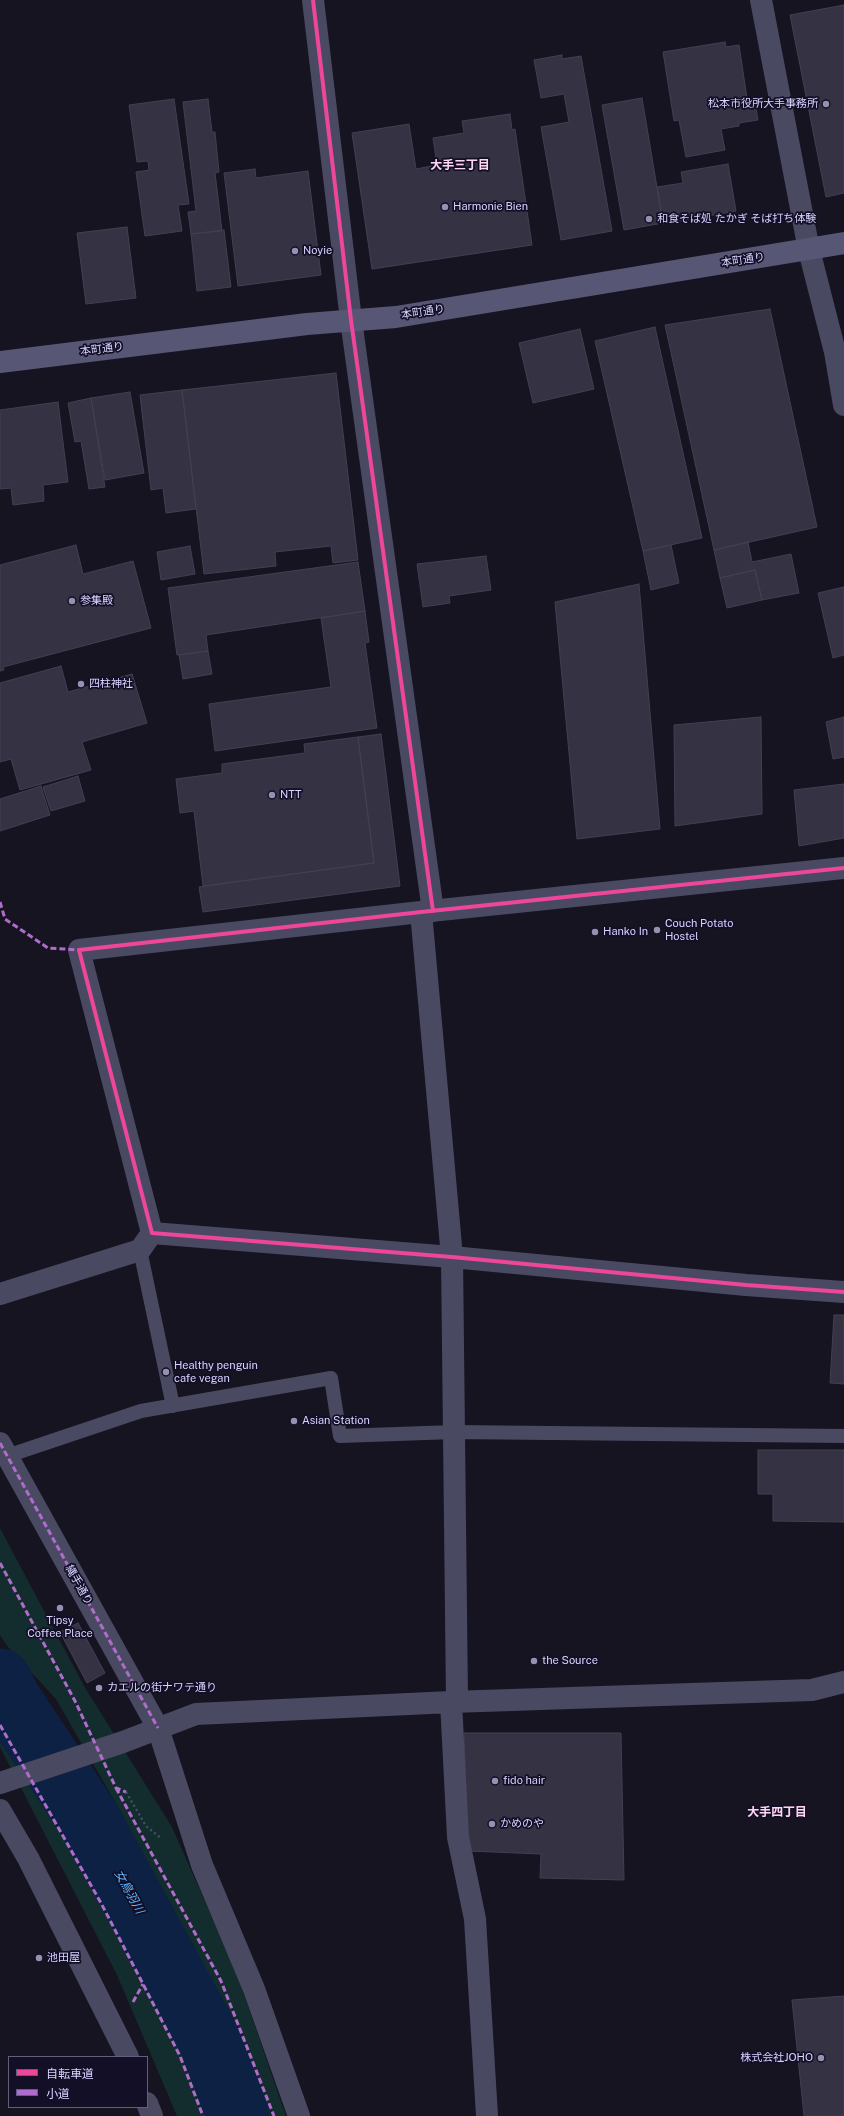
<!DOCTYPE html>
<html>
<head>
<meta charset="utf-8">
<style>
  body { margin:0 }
  #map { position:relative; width:844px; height:2116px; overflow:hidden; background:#161421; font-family:"Public Sans","Noto Sans JP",sans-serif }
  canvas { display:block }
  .legend { position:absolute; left:8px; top:2056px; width:140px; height:52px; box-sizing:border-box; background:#130f26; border:1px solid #625e7d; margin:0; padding:5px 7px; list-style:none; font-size:12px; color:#d9d4ff }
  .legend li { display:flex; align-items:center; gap:8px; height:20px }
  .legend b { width:20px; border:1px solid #625e7d }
</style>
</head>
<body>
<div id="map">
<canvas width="844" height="2116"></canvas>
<ul class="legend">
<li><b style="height:5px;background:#ed469a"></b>自転車道</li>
<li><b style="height:5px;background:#b06ccc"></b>小道</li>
</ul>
</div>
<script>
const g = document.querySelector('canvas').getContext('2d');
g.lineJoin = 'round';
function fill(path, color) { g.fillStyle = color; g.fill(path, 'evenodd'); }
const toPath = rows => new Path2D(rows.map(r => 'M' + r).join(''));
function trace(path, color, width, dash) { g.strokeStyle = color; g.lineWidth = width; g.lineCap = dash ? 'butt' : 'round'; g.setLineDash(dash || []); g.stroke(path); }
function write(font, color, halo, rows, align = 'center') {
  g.font = font + ' "Public Sans","Noto Sans JP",sans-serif'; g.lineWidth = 3.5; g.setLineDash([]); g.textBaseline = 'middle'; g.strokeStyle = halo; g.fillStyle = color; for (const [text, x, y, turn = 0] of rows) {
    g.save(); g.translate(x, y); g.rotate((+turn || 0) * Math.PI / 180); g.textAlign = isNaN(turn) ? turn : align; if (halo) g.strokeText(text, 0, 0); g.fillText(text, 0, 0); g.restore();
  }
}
const green = toPath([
  [0,1528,84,1686,172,1827,236,1971,286,2116,263,2116,203,1983,119,1809,56,1699,8,1647,0,1635],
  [0,1698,12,1722,81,1823,200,2048,224,2116,177,2116,117,1975,0,1747]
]);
const river = toPath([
  [0,1680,10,1700,90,1821,211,2043,238,2116]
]);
const building = toPath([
  [844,5,844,193,826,197,790,15,844,5],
  [725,42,726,47,739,45,747,98,754,97,758,120,739,123,739,126,721,129,725,150,686,157,679,120,674,121,663,52,725,42],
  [562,55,562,59,581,56,612,231,561,240,541,127,569,122,564,94,541,98,534,60,562,55],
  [642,98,663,223,624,230,602,105,642,98],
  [174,99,189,204,178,205,182,231,145,236,136,172,149,170,148,161,137,162,129,105,174,99],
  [208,99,212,132,215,132,219,172,215,173,222,231,191,234,188,212,196,211,183,102,208,99],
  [510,114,512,130,515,129,532,245,372,269,352,133,409,124,416,169,437,165,433,138,464,133,462,121,510,114],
  [728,164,736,211,663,224,657,187,683,183,681,172,728,164],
  [255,169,256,178,308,171,321,275,238,286,224,173,255,169],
  [127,227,136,298,86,304,77,233,127,227],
  [224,230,231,287,197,291,191,234,224,230],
  [770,309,817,527,714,550,665,325,770,309],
  [655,327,702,538,643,551,595,341,655,327],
  [580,329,594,389,533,403,519,343,580,329],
  [336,373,358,560,333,563,331,546,275,552,276,566,204,574,182,390,336,373],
  [182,390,196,509,166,513,163,488,151,490,140,395,182,390],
  [130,392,144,473,105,480,91,398,130,392],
  [91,398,105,487,89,489,81,441,75,442,68,403,91,398],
  [58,402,68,482,43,485,44,501,13,505,11,488,0,489,0,410,58,402],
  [748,542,752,562,791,554,799,593,762,600,755,570,720,578,714,550,748,542],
  [76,545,83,574,133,561,151,628,3,667,4,670,0,671,0,565,76,545],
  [671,545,679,583,651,590,643,551,671,545],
  [190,546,195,574,161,580,157,552,190,546],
  [486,556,491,590,449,596,450,603,423,607,417,564,486,556],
  [358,562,365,611,206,635,208,651,177,655,168,588,358,562],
  [755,570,762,600,727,608,720,578,755,570],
  [639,584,660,829,577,839,555,602,639,584],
  [844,587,844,655,833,658,818,593,844,587],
  [365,611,369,642,365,643,377,728,215,751,209,704,331,687,321,618,365,611],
  [208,651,212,674,183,679,179,655,208,651],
  [61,666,68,692,132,674,147,723,82,742,91,770,20,790,11,759,0,762,0,683,61,666],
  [761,717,762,814,675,826,674,725,761,717],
  [844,717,844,757,833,759,826,722,844,717],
  [381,734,400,886,203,912,199,887,374,863,358,737,381,734],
  [358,737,374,863,203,886,194,811,180,813,176,779,222,773,222,764,305,753,304,744,358,737],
  [78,776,85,801,51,811,43,787,78,776],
  [844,784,844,838,799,846,794,790,844,784],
  [41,786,50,815,0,831,0,799,41,786],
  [834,1315,844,1315,844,1384,830,1383,834,1315],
  [758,1450,844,1450,844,1522,773,1521,773,1494,758,1494,758,1450],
  [78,1623,105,1673,87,1683,60,1632,78,1623],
  [464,1733,621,1733,624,1880,540,1878,541,1854,468,1851,464,1733],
  [844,1996,844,2116,804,2116,792,2000,844,1996]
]);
const path = toPath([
  [126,1792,146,1826,162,1839]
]);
const lane = toPath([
  [140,1250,173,1406],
  [7,1456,141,1411,331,1378,340,1436,454,1432,844,1436]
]);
const street = toPath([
  [313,0,351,320,433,911],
  [761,0,809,250,835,352,844,405],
  [844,868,421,912,79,950,152,1233,452,1257,746,1285,844,1292],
  [421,912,452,1257,457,1701],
  [0,1294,140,1250,152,1233],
  [0,1443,158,1728,202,1865,254,1989,299,2116],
  [451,1702,458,1837,475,1919,487,2116],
  [0,1783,123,1742,196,1714,451,1702,812,1690,844,1682],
  [0,1810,28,1858,128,2057],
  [147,2103,152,2116]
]);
const secondary = toPath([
  [0,362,307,324,396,317,844,243]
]);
const quiet = toPath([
  [0,902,5,919,48,948,79,950],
  [0,1443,158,1728],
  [0,1563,75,1701,116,1788,126,1792],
  [0,1725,101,1903,143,1984,180,2056,203,2116],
  [116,1788,221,1981,274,2116],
  [133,2002,143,1984]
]);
const cycleway = toPath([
  [313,0,351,320,433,911],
  [844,868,421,912,79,950,152,1233,452,1257,746,1285,844,1292]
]);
const markers = [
  [826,104,4,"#9591b1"],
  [445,207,4,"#9591b1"],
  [649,219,4,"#9591b1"],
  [295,251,4,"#9591b1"],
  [72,601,4,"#9591b1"],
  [81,684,4,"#9591b1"],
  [272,795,4,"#9591b1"],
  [657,930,4,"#9591b1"],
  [595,932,4,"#9591b1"],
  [166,1372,4,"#9591b1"],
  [294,1421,4,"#9591b1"],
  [60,1608,4,"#9591b1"],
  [534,1661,4,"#9591b1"],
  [99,1688,4,"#9591b1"],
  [495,1781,4,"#9591b1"],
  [492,1824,4,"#9591b1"],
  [39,1958,4,"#9591b1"],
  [821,2058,4,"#9591b1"]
];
const poiNames = [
  ["松本市役所大手事務所",818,104,"right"],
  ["Harmonie Bien",453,207],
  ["和食そば処 たかぎ そば打ち体験",657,219],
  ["Noyie",303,251],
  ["参集殿",80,601],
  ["四柱神社",89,684],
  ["NTT",280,795],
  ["Couch Potato",665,924],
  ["Hostel",665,937],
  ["Hanko In",603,932],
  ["Healthy penguin",174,1366],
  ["cafe vegan",174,1379],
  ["Asian Station",302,1421],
  ["Tipsy",60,1621,"center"],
  ["Coffee Place",60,1634,"center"],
  ["the Source",542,1661],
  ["カエルの街ナワテ通り",107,1688],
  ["fido hair",503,1781],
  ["かめのや",500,1824],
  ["池田屋",47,1958],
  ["株式会社JOHO",813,2058,"right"]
];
const streetNames = [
  ["本町通り",743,260,-9],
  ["本町通り",423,312,-9],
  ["本町通り",102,349,-7],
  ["縄手通り",79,1585,61]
];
const neighbourhoodNames = [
  ["大手三丁目",460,165],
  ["大手四丁目",777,1812]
];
const waterNames = [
  ["女鳥羽川",129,1892,61]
];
fill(green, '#132c2d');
trace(river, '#0d2144', 63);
fill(building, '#343243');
trace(building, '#433f54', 1);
trace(path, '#44505f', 2.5, [2, 3]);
trace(lane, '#4a4962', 14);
trace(street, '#4a4962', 22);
trace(secondary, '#575674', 22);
trace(quiet, '#b06ccc', 3, [6, 3]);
trace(cycleway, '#ed469a', 4);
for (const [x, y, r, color] of markers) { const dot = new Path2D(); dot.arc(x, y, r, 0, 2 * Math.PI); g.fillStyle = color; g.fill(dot); trace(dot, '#130f26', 1.5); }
write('11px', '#d9d4ff', '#130f26', poiNames, 'left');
write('11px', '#d9d4ff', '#130f26', streetNames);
write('bold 12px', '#ffd6f0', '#130f26', neighbourhoodNames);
write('italic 12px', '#62b6ff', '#130f26', waterNames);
</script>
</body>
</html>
